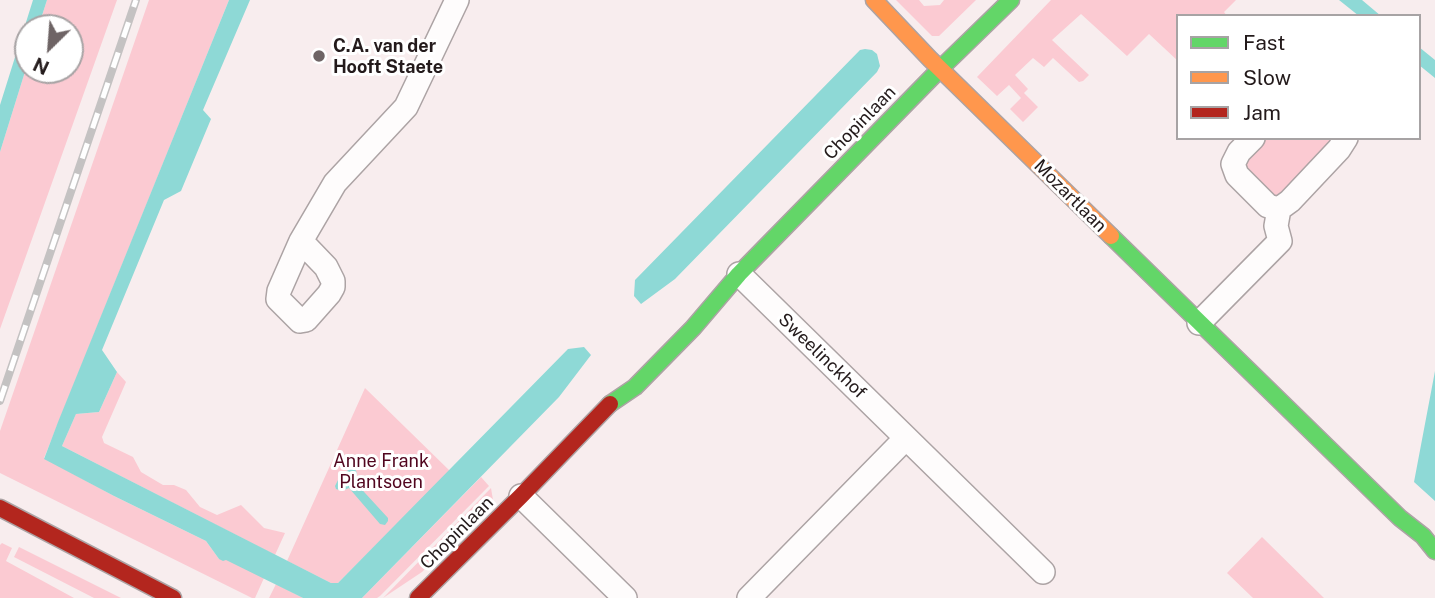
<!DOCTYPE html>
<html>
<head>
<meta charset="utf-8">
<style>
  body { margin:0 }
  #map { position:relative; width:1435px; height:598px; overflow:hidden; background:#f8edee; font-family:"Public Sans",sans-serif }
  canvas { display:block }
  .legend { position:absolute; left:1176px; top:14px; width:245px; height:126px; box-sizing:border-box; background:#fff; border:2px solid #a7a3a4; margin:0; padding:9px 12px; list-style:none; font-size:21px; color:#231a1b }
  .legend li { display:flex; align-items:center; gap:14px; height:35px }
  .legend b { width:35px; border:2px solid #a7a3a4 }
  .north { position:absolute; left:14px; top:14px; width:70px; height:70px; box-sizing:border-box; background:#fff; border:2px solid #a7a3a4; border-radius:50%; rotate:205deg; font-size:19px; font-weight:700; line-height:28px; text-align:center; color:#231a1b }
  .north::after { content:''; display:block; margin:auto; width:24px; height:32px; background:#6e6465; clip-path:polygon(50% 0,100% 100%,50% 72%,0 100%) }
</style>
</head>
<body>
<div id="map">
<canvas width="1435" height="598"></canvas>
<ul class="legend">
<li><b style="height:9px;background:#63d668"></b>Fast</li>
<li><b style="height:9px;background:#ff974d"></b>Slow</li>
<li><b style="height:9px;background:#b3261e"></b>Jam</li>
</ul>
<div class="north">N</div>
</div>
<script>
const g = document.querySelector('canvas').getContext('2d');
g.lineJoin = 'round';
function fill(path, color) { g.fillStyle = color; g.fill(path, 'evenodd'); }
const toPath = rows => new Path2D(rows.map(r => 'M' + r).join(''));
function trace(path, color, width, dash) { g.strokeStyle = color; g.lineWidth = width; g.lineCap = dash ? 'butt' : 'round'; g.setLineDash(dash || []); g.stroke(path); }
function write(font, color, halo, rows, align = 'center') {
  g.font = font + ' "Public Sans",sans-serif'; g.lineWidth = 6; g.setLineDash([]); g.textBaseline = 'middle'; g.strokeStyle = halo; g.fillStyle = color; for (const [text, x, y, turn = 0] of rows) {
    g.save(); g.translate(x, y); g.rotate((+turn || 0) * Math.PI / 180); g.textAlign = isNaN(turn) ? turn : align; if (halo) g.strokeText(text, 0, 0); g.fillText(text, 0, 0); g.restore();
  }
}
const green = toPath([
  [47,0,117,0,0,329,0,152,28,62,28,70,70,70,70,28,38,28],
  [149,0,229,0,44,458,114,496,206,541,219,559,226,559,264,578,255,598,252,598,0,473,0,431],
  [896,0,919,0,924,6,940,5,944,0,976,0,939,36,932,36],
  [1051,0,1236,0,1224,12,1227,16,1178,16,1178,61,1149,34,1127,56,1081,14,1052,40,1089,75,1083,81,1079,82,1053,58,1044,67,1033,58,1015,75,1028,89,1024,93,1038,107,1023,122,1010,109,1021,98,1009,85,997,96,977,77],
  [1264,138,1335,138,1285,196,1275,196,1245,167,1245,158],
  [117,372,126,382,102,437,104,443,133,457,141,472,163,485,174,485,186,490,200,507,217,515,241,505,264,528,285,533,275,555,62,446,76,414,99,412],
  [365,388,450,471,338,583,331,583,287,561],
  [481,477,489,486,380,596,377,598,362,598],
  [491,488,493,500,422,572,383,598],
  [1262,537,1324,598,1253,598,1227,573],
  [2,543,12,548,6,561,74,598,0,598,0,545],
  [19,547,121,598,94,598,14,557],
  [276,584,303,598,269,598]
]);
const water = toPath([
  [33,0,47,0,38,28,28,28,28,62,0,152,0,105],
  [229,0,250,0,203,110,211,119,181,191,164,200,102,350,117,372,99,412,76,414,62,446,331,583,338,583,568,349,584,347,591,355,559,397,362,598,303,598,226,560,223,561,219,559,206,541,114,496,44,459,58,422],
  [1339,0,1362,0,1381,16,1359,16],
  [1419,47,1435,60,1435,78,1419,65],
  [865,49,872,50,877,54,880,66,877,72,675,279,641,304,634,296,635,280,860,50],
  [1435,371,1435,501,1414,482],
  [352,468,355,469,357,473,354,481,388,518,388,521,385,525,380,524,349,488,342,491,336,489,335,486,338,480,345,472]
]);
const street = toPath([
  [1253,138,1239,152,1233,164,1237,175,1268,206,1279,209],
  [301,241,326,267,333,281,333,287,329,294,306,320,300,321,278,299,279,291,301,241,335,183,406,107,457,0],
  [739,274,1043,572],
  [1199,323,1280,241,1276,226,1279,209,1290,201,1339,149,1346,138],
  [521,496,625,598],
  [749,598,906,438]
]);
const fast = toPath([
  [1111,236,1400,518,1423,536,1435,551],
  [610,404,635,387,693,328,739,274,940,69,1011,0]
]);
const slow = toPath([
  [874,0,930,59,1111,236]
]);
const jam = toPath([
  [0,508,173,598],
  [418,598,521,496,610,404]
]);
const rail = toPath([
  [0,401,136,0]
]);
const markers = [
  [319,56,7,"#6e6465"]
];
const poiNames = [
  ["C.A. van der",333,46],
  ["Hooft Staete",333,67]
];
const streetNames = [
  ["Chopinlaan",860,123,-46],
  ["Mozartlaan",1070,196,45],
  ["Sweelinckhof",822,356,44],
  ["Chopinlaan",457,533,-45]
];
const parkNames = [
  ["Anne Frank",381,461],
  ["Plantsoen",381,482]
];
fill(green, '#fbcad2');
fill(water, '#8ed9d6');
trace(street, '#aca3a4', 26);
trace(fast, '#aca3a4', 19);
trace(slow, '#aca3a4', 19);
trace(jam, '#aca3a4', 19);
trace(street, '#fefcfc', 23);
trace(fast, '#63d668', 16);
trace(slow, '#ff974d', 16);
trace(jam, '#b3261e', 16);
trace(rail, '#c4c2c2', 8);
trace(rail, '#fff', 5, [16]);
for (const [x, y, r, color] of markers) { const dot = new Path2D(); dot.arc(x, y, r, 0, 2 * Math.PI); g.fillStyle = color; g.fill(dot); trace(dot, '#fff', 2.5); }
write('bold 18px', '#231a1b', '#fff', poiNames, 'left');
write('18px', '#231a1b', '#fff', streetNames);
write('18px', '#51061f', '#fff', parkNames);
</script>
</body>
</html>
